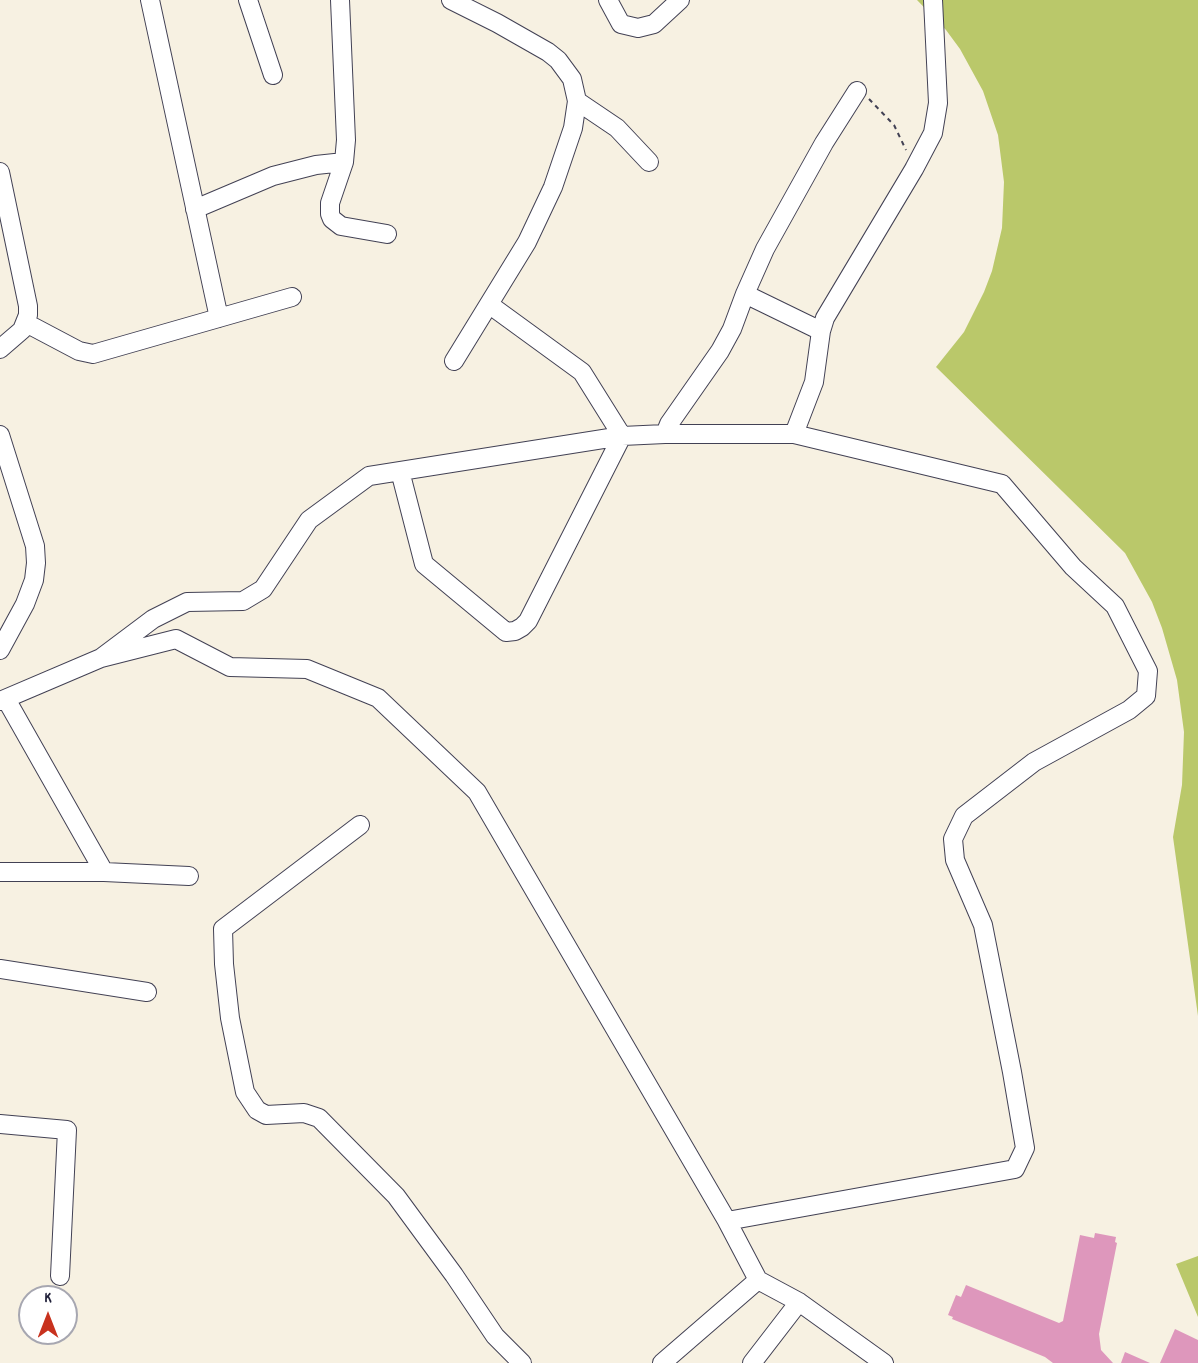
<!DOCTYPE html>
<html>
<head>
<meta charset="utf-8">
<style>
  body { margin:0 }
  #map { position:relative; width:1198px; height:1363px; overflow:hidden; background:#f7f1e2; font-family:Dekko,sans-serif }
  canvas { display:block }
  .north { position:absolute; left:18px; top:1285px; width:60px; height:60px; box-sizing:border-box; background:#fff; border:2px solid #a7a7b1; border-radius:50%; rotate:0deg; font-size:16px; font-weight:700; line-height:24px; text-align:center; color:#22223b }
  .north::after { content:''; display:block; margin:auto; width:21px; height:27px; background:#c8321e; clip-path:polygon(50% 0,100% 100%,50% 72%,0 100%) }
</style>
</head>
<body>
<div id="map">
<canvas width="1198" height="1363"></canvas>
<div class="north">K</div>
</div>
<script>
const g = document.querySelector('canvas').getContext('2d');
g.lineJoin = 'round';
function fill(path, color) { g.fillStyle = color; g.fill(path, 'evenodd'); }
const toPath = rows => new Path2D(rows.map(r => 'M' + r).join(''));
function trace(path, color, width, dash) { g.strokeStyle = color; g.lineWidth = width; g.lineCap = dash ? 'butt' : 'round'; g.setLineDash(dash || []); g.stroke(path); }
const green = toPath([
  [917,0,1198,0,1198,1016,1173,837,1182,785,1184,732,1177,680,1162,628,1152,602,1125,553,936,367,964,332,984,292,992,271,1002,228,1004,182,998,135,983,91,960,49,946,30],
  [1198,1256,1198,1317,1176,1264]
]);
const building = toPath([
  [1095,1233,1116,1237,1115,1242,1117,1243,1099,1334,1101,1350,1113,1363,1053,1363,1045,1357,952,1319,953,1317,948,1315,956,1295,961,1297,966,1285,1059,1323,1063,1321,1080,1235,1094,1238],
  [1175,1329,1198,1340,1198,1363,1160,1363],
  [1125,1352,1150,1363,1121,1363]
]);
const path = toPath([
  [869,99,894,125,906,150]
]);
const minor = toPath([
  [150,0,219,318],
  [248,0,273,75],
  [340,0,346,140,344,162,330,203,330,214,332,219,341,226,387,234],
  [451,0,497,23,548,52,558,60,572,79,577,101,573,128,553,187,527,242,454,361],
  [608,0,621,24,638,28,654,24,680,0],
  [577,101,617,128,649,162],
  [0,172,28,306,28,315,22,330,0,349],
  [195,209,273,176,316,165,344,162],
  [745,294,821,331],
  [26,323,79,351,93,354,292,297],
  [665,434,794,434],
  [0,435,35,546,36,563,34,580,25,604,0,650],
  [400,471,424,564,506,632,515,631,522,627,528,621,622,436,582,372,490,305],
  [101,658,176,639,230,667,307,669,378,698,477,792,727,1221,1015,1169,1025,1148,1012,1072,983,925,955,860,953,839,964,816,1034,762,1129,710,1146,696,1148,671,1115,606,1073,567,1002,484,794,434,814,382,821,331,825,318,914,169,933,133,938,103,933,0],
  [6,699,104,872],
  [0,701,101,658,153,619,187,602,243,601,263,589,309,520,369,476,622,436,665,434,669,424,720,351,732,329,745,294,765,249,824,143,857,91],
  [360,825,223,929,224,964,230,1018,245,1092,257,1110,266,1115,304,1113,319,1118,396,1196,454,1275,495,1336,522,1363],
  [0,872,104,872,189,876],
  [0,969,147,992],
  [0,1124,67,1130,60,1276],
  [727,1221,758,1280,799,1302,884,1363],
  [662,1363,758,1280],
  [752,1363,799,1302]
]);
fill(green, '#bac86a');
fill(building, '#de97bc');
trace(minor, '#424154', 20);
trace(path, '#424154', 2, [4.5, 4.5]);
trace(minor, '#fff', 18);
</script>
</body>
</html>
